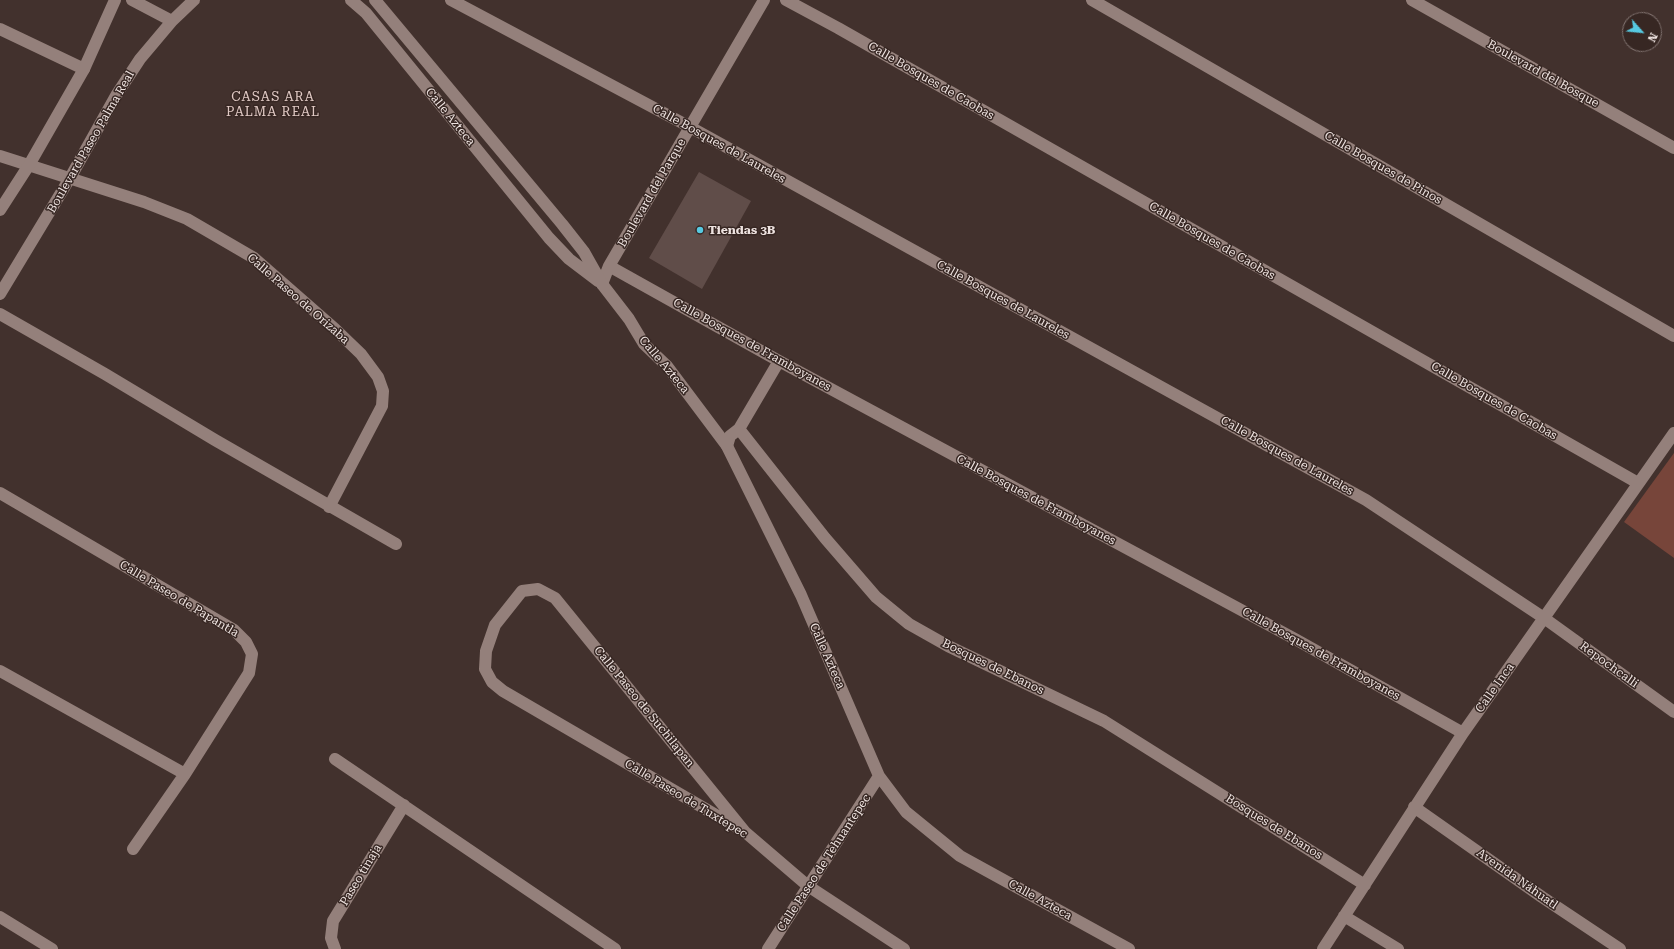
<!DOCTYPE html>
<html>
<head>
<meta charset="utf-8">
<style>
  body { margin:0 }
  #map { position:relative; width:1674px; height:949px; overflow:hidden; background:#42312d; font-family:"Roboto Serif",serif }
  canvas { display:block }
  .north { position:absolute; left:1622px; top:12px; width:40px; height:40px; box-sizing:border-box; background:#372723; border:1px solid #80726f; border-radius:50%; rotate:117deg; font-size:11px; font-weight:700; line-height:16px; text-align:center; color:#eee3e0 }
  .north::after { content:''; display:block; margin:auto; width:14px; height:18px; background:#56c9e1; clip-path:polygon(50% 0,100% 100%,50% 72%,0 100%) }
</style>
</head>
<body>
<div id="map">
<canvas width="1674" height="949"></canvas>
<div class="north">N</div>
</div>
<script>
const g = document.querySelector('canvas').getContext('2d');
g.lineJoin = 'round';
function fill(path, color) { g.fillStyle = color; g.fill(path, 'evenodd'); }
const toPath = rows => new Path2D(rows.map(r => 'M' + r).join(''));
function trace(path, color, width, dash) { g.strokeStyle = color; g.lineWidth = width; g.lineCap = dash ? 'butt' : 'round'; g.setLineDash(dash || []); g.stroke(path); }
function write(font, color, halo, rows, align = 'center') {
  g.font = font + ' "Roboto Serif",serif'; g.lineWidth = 3; g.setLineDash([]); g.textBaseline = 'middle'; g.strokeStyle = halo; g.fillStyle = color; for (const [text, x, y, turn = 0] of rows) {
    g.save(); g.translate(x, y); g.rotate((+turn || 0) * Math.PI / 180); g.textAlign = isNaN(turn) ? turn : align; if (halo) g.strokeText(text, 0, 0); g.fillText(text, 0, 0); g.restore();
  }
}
const green = toPath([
  [1674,453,1674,558,1624,522]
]);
const building = toPath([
  [699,172,751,201,702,289,649,258]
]);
const minor = toPath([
  [451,0,690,127,1366,500,1544,618,1674,712],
  [786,0,838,28,1638,483],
  [1092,0,1674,336],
  [1412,0,1674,148],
  [0,29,84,69],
  [0,156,144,202,187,219,254,258,335,329,361,354,378,377,383,391,382,406,329,507],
  [609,266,779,361,1295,639,1463,733],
  [602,284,609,266,764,0],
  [0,314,105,374,215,440,396,544],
  [779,361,739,429,825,538,876,597,909,624,948,646,1104,721,1365,885],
  [727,446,730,436,739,429],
  [0,493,234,630,246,642,252,654,249,673,185,774,133,849],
  [0,671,185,774],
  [335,759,615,949],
  [1414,807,1542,897,1620,949],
  [745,832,555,598,538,589,522,591,495,625,486,651,485,669,492,682,503,691,745,832,808,886,904,949],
  [1344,916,1398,949],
  [0,917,52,949],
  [335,949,331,938,333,921,404,805],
  [1323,949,1463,733,1674,433]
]);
const tertiary = toPath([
  [132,0,172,21],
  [351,0,366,13,549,238,569,259,598,281],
  [375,0,562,224,584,252,602,284,629,319,644,344,667,366,727,446,801,595,879,776,906,812,960,856,1129,949],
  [0,210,29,165,84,69,115,0],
  [0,294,70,178,117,94,140,59,172,21,194,0],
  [768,949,879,776]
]);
const markers = [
  [700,230,4,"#56c9e1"]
];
const streetNames = [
  ["Boulevard del Bosque",1543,74,29],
  ["Calle Bosques de Caobas",931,81,30],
  ["Calle Azteca",450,117,51],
  ["Boulevard Paseo Palma Real",91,142,-60],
  ["Calle Bosques de Laureles",719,144,29],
  ["Calle Bosques de Pinos",1383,168,30],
  ["Boulevard del Parque",652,193,-60],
  ["Calle Bosques de Caobas",1212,241,30],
  ["Calle Paseo de Orizaba",298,299,41],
  ["Calle Bosques de Laureles",1003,300,29],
  ["Calle Bosques de Framboyanes",752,345,29],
  ["Calle Azteca",664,365,50],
  ["Calle Bosques de Caobas",1494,401,30],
  ["Calle Bosques de Laureles",1287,456,29],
  ["Calle Bosques de Framboyanes",1036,500,28],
  ["Calle Paseo de Papantla",179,599,31],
  ["Calle Bosques de Framboyanes",1321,654,29],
  ["Calle Azteca",827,656,66],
  ["Repochcalli",1609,665,36],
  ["Bosques de Ebanos",993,667,26],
  ["Calle Inca",1495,688,-55],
  ["Calle Paseo de Suchilapan",644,707,51],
  ["Calle Paseo de Tuxtepec",686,799,31],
  ["Bosques de Ebanos",1274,827,32],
  ["Calle Paseo de Tehuantepec",824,863,-57],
  ["Paseo tinaja",361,875,-59],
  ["Avenida Náhuatl",1517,879,35],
  ["Calle Azteca",1040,900,29]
];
const poiNames = [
  ["Tiendas 3B",708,230]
];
const neighbourhoodNames = [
  ["CASAS ARA",273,97],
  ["PALMA REAL",273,112]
];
fill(green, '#77453a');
fill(building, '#604d49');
trace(minor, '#94807b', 12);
trace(tertiary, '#94807b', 12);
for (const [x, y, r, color] of markers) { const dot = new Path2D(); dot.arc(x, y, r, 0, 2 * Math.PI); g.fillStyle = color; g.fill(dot); trace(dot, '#372723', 1.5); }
write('12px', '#eee3e0', '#372723', streetNames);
write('bold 12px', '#eee3e0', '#372723', poiNames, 'left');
g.letterSpacing = '1px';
write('13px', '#e0c9c4', '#372723', neighbourhoodNames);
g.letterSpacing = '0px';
</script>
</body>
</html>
